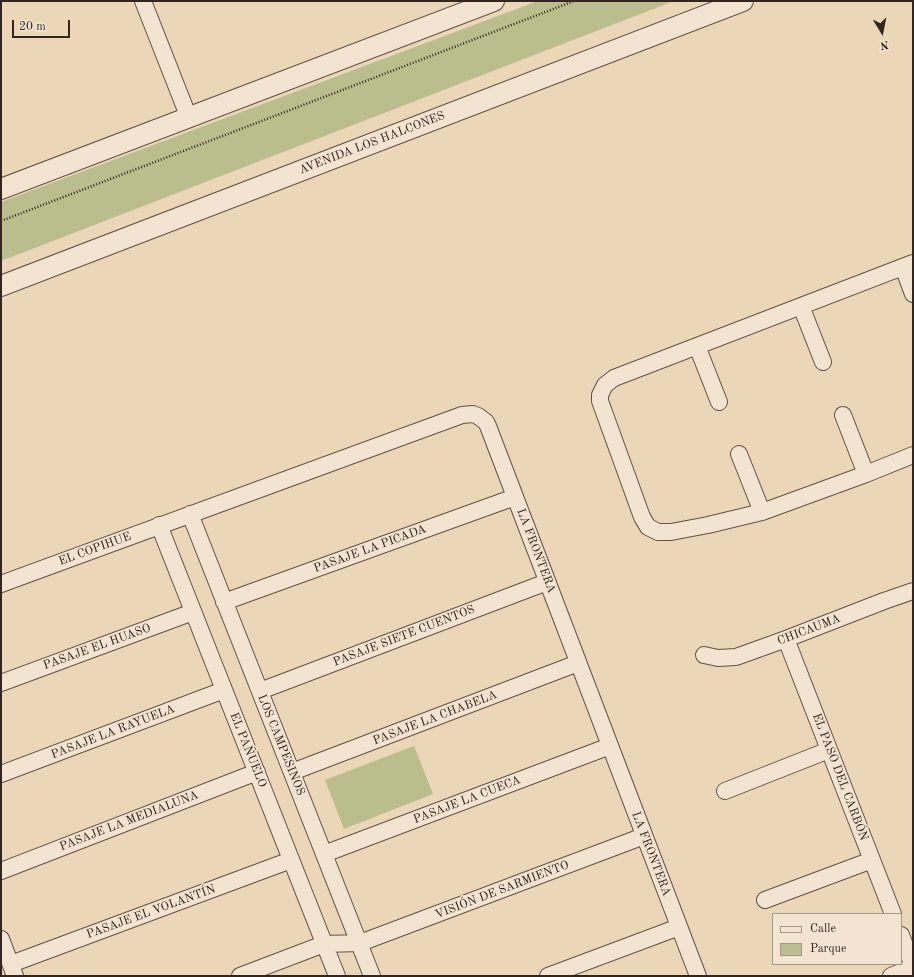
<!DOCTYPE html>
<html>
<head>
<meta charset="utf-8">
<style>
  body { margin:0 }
  #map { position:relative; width:914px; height:977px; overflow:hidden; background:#ebd6b7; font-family:"Old Standard TT",serif }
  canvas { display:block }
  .frame { position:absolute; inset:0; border:2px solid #33261f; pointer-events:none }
  .legend { position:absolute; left:772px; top:913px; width:130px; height:52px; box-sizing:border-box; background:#f2e4d0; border:1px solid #a69889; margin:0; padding:5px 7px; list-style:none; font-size:12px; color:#33261f }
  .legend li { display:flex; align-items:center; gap:8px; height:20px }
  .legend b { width:20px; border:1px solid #a69889 }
  .north { position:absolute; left:862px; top:12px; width:40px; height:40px; -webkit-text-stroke:3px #f2e4d0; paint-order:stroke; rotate:170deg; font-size:11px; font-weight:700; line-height:16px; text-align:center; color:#33261f }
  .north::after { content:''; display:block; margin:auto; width:14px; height:18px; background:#33261f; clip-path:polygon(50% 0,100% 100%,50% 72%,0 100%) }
  .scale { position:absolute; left:12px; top:20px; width:58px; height:18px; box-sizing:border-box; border:2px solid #33261f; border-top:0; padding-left:5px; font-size:12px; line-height:14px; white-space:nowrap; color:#33261f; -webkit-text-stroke:3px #f2e4d0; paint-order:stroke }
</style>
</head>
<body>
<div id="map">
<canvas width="914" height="977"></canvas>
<div class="frame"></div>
<ul class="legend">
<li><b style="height:5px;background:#f2e4d0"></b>Calle</li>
<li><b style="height:11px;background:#babd8c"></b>Parque</li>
</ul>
<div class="north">N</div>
<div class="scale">20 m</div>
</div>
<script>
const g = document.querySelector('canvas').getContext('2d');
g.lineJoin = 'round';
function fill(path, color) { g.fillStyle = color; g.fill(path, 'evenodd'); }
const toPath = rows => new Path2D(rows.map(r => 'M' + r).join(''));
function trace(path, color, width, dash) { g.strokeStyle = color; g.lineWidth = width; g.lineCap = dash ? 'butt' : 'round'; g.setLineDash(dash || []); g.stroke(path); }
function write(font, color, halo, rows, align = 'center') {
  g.font = font + ' "Old Standard TT",serif'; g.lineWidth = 3; g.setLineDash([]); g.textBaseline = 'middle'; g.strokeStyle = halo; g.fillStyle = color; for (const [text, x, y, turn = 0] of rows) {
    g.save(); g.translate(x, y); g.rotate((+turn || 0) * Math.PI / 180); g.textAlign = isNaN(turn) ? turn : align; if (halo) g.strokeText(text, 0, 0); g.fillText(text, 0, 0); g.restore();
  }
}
const green = toPath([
  [538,1,674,1,1,261,1,202],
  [414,746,433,794,344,829,325,780]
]);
const path = toPath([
  [1,221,574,1]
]);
const minor = toPath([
  [143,1,189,118],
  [913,263,614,378,605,385,600,395,600,401,642,517,648,527,658,532,671,532,708,525,762,512,866,474,913,455],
  [903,267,913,294],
  [801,306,823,362],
  [697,346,719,402],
  [843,415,866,474],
  [739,454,762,512],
  [190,514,372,976],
  [159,525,337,976],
  [1,584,462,415,473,414,478,416,486,422,488,426,698,976],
  [224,602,515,497],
  [786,639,893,914],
  [704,655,718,658,736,657,786,639,884,601,913,591],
  [1,683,193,612],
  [260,691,547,582],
  [292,772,578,663],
  [1,774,224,690],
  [725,791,829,750],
  [324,854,610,746],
  [1,871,257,772],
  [765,900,872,860],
  [901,935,913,966],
  [1,939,15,976],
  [11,964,291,860],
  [240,976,324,944,360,943,644,836],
  [548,976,679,927],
  [891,976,913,967]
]);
const tertiary = toPath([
  [1,189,494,1],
  [1,286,743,1]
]);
const streetNames = [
  ["AVENIDA LOS HALCONES",372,143,-21],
  ["EL COPIHUE",95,549,-20],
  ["PASAJE LA PICADA",370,549,-20],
  ["LA FRONTERA",536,551,69],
  ["CHICAUMA",809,630,-21],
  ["PASAJE SIETE CUENTOS",404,636,-21],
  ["PASAJE EL HUASO",97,647,-20],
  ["PASAJE LA CHABELA",435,718,-21],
  ["PASAJE LA RAYUELA",113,732,-21],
  ["LOS CAMPESINOS",281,745,68],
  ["EL PAÑUELO",248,750,68],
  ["EL PASO DEL CARBÓN",840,777,69],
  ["PASAJE LA CUECA",467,800,-21],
  ["PASAJE LA MEDIALUNA",129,821,-21],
  ["LA FRONTERA",651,854,69],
  ["VISIÓN DE SARMIENTO",502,890,-21],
  ["PASAJE EL VOLANTÍN",151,912,-20]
];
fill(green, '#babd8c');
trace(minor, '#615245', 18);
trace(tertiary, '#615245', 22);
trace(path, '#33261f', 2.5, [1, 2]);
trace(minor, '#f2e4d0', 16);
trace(tertiary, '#f2e4d0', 20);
write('12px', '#33261f', '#f2e4d0', streetNames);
</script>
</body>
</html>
